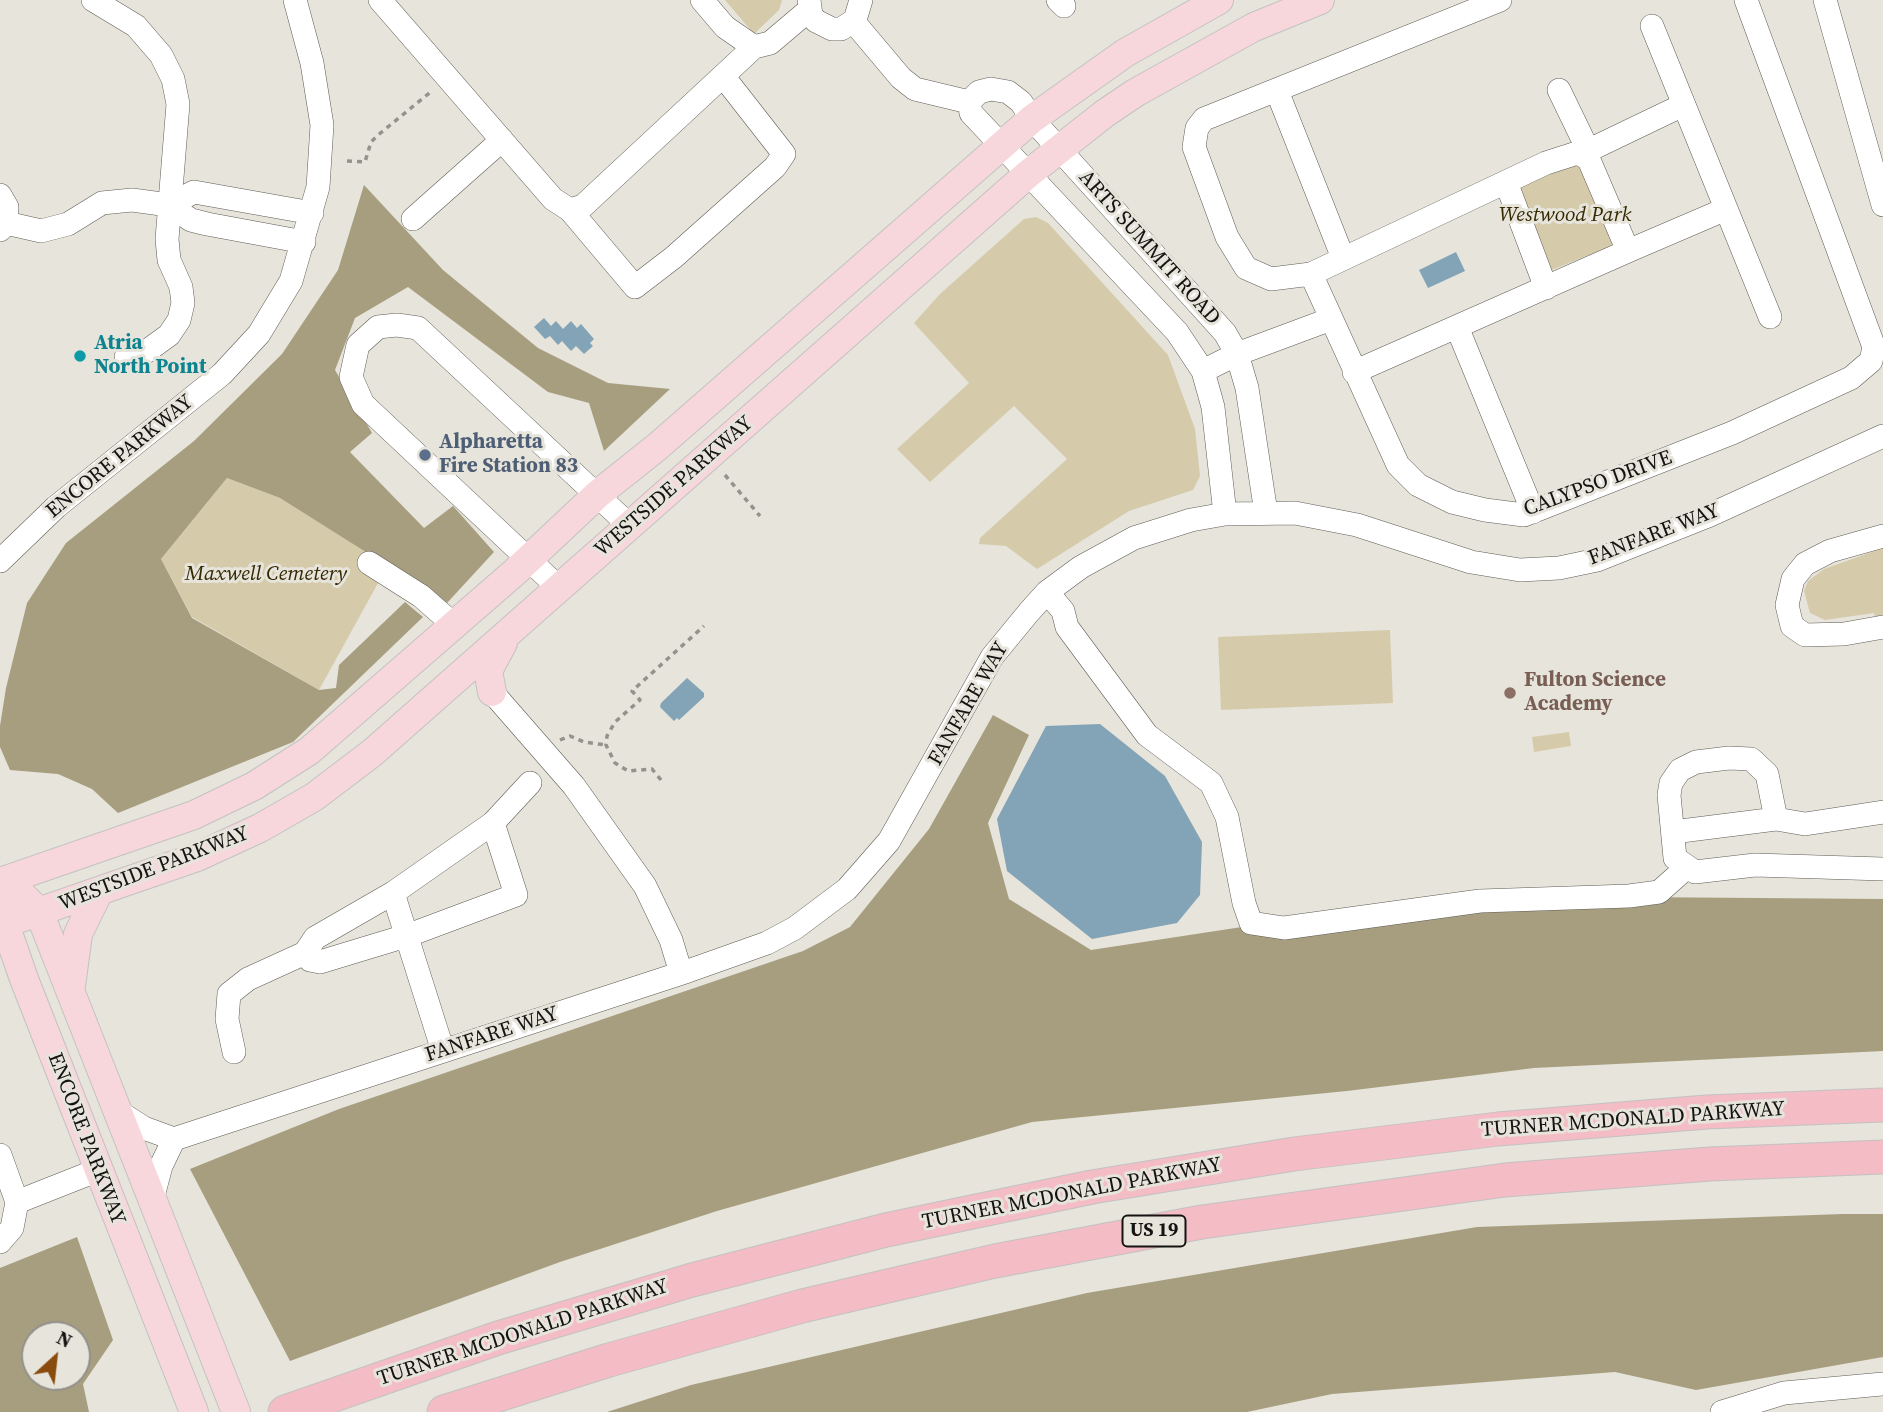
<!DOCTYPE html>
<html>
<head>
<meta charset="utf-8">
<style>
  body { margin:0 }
  #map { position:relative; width:1883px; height:1412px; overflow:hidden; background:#e6e4db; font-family:"Source Serif 4",serif }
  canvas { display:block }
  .north { position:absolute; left:21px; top:1321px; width:70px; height:70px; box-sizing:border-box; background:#e6e4db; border:2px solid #92908a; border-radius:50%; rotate:27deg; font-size:19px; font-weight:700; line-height:28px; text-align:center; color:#141311 }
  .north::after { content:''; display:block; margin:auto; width:24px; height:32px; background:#894c0d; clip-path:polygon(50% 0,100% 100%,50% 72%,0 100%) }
</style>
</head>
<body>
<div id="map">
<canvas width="1883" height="1412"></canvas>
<div class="north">N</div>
</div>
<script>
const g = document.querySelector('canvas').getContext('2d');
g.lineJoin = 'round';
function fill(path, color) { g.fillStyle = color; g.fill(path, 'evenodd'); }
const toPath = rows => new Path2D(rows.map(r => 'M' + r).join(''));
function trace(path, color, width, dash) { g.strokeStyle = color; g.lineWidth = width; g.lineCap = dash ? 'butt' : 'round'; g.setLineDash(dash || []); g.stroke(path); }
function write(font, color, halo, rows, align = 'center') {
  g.font = font + ' "Source Serif 4",serif'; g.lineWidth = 6; g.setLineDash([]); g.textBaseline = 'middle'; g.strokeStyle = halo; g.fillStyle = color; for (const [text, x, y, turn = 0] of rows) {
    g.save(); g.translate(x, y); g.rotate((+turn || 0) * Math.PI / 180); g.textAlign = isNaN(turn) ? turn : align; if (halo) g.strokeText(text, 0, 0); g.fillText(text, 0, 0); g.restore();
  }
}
const green = toPath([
  [725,0,782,0,779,10,754,34],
  [1580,162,1614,245,1549,271,1516,188],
  [1036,217,1048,223,1168,355,1195,429,1200,476,1193,490,1129,511,1037,569,1006,546,979,544,980,538,1067,459,1014,406,930,482,897,449,969,383,914,323,940,294,1024,219],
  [227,478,280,498,388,565,319,690,192,617,161,559],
  [1883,548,1883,615,1875,617,1874,613,1825,620,1810,613,1804,591,1808,581,1824,569],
  [1390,630,1393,703,1221,710,1218,637],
  [1569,732,1571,746,1534,752,1532,737]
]);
const forest = toPath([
  [364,185,443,270,538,348,608,383,670,389,604,451,589,403,548,392,408,287,355,318,335,370,372,433,350,452,424,528,453,506,494,552,447,603,280,498,227,478,161,559,192,618,319,690,336,688,339,665,405,602,423,617,293,742,118,813,92,789,58,774,10,770,0,747,0,726,6,688,27,603,66,543,194,441,282,354,338,270],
  [993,715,1029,735,988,823,1009,899,1091,950,1255,925,1631,897,1883,899,1883,1051,1534,1068,1347,1091,1032,1122,717,1211,560,1262,290,1361,190,1169,339,1109,803,951,850,927,929,829],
  [1843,1214,1883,1214,1883,1357,1696,1390,1615,1372,1332,1394,1247,1412,607,1412,691,1385,1087,1293,1477,1227],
  [77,1237,113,1340,83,1384,89,1412,0,1412,0,1268],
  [35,1335,77,1335,77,1377,35,1377]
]);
const water = toPath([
  [1456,252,1465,271,1428,288,1419,270],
  [544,318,551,326,556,321,563,329,571,321,577,328,581,324,594,339,590,343,593,346,584,354,576,346,571,351,562,341,558,345,550,336,545,339,534,327],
  [687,678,704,693,704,697,679,720,677,718,674,721,660,707,661,703],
  [1100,724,1165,776,1202,842,1200,895,1177,923,1092,939,1007,871,997,819,1046,726]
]);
const path = toPath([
  [347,161,365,162,371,142,378,135,433,90],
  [725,475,760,516],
  [560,740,570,736,584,742,606,745],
  [661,780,652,769,628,771,615,763,606,745,607,736,615,722,640,700,632,691,704,626]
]);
const minor = toPath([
  [93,0,136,26,161,55,173,79,178,104,167,239,169,260,181,287,183,303,179,320,169,335,140,356,126,357],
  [380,0,553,199,570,210,583,206,754,47,770,43,809,10],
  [702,0,725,27,754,47],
  [809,0,811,15,816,21,832,29,841,29,855,20,861,0],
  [1058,0,1064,6],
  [1825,0,1883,205],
  [853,21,901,78,915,89,969,102],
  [1652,26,1770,317],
  [1559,90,1588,150],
  [1277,91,1343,258],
  [1581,154,1683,105],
  [1506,182,1546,288],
  [0,195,7,207,6,223,0,230],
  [169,205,194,192,312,213],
  [570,210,635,287,674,257,775,167,784,154,723,76],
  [413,219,502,140],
  [6,223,41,231,68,224,102,203,132,200,169,205,191,220,207,224,304,242],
  [1628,251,1726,209],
  [1311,274,1398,465,1418,485,1452,502,1485,510,1524,515,1732,433,1851,378,1871,361,1874,347,1746,0],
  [1457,327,1533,512],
  [1203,371,1237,354,1331,319],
  [1354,372,1628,251,1589,160,1581,154,1574,154,1546,163,1311,274,1271,279,1246,268,1227,237,1194,147,1197,128,1204,119,1500,0],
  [1225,514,1213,407,1203,371,1177,332,971,113,969,102,979,92,991,89,1008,92,1021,102,1032,119,1225,333,1237,354,1247,388,1266,513],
  [1883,536,1830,551,1805,564,1793,579,1787,605,1792,626,1805,635,1844,634,1883,627],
  [0,561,56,507,222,374,259,334,291,281,318,187,322,125,312,63,295,0],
  [369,563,421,596,454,625],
  [559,588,363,404,351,377,358,345,378,327,397,325,418,328,630,526],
  [1047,592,1063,611,1067,627,1147,735,1211,783,1227,817,1244,903,1251,923,1284,928,1480,901,1629,896,1659,892,1686,868],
  [492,692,574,786,645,886,671,940,681,973],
  [1776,819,1767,774,1751,759,1729,758,1696,762,1680,770,1671,783,1669,795,1675,858,1695,872,1755,865,1883,869],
  [1673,832,1776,819,1805,824,1883,812],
  [393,893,443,1051],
  [305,953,310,960,320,962,409,935,516,895,493,823,530,783],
  [234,1052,227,1019,229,994,248,979,305,953,315,938,393,893,493,823],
  [119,1112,144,1128,174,1139,688,971,767,943,795,928,847,889,889,841,992,657,1029,612,1047,592,1081,567,1134,538,1191,520,1225,514,1295,513,1357,525,1471,562,1520,570,1559,568,1597,560,1710,515,1883,436],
  [0,1155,17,1202,12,1228,0,1242],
  [152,1200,161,1166,174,1139],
  [17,1202,98,1170],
  [1722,1412,1784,1393,1883,1384]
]);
const major = toPath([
  [492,692,488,671,503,643],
  [7,880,39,912,47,932,236,1412],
  [0,882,194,815,254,786,309,751,516,571,598,494,657,447,1032,119,1125,53,1219,0],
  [6,907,5,924,24,979,194,1412],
  [0,925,197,857,260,828,314,797,372,753,1028,174,1104,114,1135,93,1254,27,1320,0],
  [71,986,78,934,99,891]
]);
const highway = toPath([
  [285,1412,498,1338,692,1280,886,1230,1092,1187,1294,1154,1498,1129,1707,1112,1883,1105],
  [444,1412,609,1360,802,1306,995,1261,1202,1222,1505,1180,1710,1164,1883,1157]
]);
const markers = [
  [80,356,7,"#0f9aa8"],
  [425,455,7,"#5c6f8a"],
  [1510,693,7,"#8d6e63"]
];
const shields = [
  [1154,1231,63]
];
const shieldNames = [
  ["US 19",1154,1231]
];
const parkNames = [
  ["Westwood Park",1565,216],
  ["Maxwell Cemetery",266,575]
];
const streetNames = [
  ["ARTS SUMMIT ROAD",1149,248,48],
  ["ENCORE PARKWAY",120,457,-39],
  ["CALYPSO DRIVE",1598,484,-20],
  ["WESTSIDE PARKWAY",674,487,-41],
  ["FANFARE WAY",1654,535,-21],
  ["FANFARE WAY",969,704,-60],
  ["WESTSIDE PARKWAY",154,869,-21],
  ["FANFARE WAY",492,1035,-18],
  ["TURNER MCDONALD PARKWAY",1633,1120,-4],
  ["ENCORE PARKWAY",86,1139,69],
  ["TURNER MCDONALD PARKWAY",1072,1194,-11],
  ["TURNER MCDONALD PARKWAY",523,1333,-18]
];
const cultureNames = [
  ["Atria",94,344],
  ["North Point",94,368]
];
const serviceNames = [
  ["Alpharetta",439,443],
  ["Fire Station 83",439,467]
];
const educationNames = [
  ["Fulton Science",1524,681],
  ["Academy",1524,705]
];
fill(green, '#d5cbab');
fill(forest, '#a79e7f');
fill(water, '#83a3b6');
trace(minor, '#5e5c54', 24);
trace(major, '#c2c2c1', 30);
trace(highway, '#c2c2c1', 35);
trace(path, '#94928c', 3.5, [5, 5]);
trace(minor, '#fff', 23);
trace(major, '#f8d7dc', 28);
trace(highway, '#f4bcc5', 33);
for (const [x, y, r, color] of markers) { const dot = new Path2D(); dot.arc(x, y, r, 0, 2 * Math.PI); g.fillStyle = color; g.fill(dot); trace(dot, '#e6e4db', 2.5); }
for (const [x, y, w] of shields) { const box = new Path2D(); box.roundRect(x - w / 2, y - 15.5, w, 31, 5); g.fillStyle = '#e6e4db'; g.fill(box); trace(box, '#141311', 2); }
write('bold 19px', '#141311', null, shieldNames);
write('italic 21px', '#342900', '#e6e4db', parkNames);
write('21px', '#141311', '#e6e4db', streetNames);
write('bold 21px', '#0d838f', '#e6e4db', cultureNames, 'left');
write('bold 21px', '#4e5e75', '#e6e4db', serviceNames, 'left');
write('bold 21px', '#785e54', '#e6e4db', educationNames, 'left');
</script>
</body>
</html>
